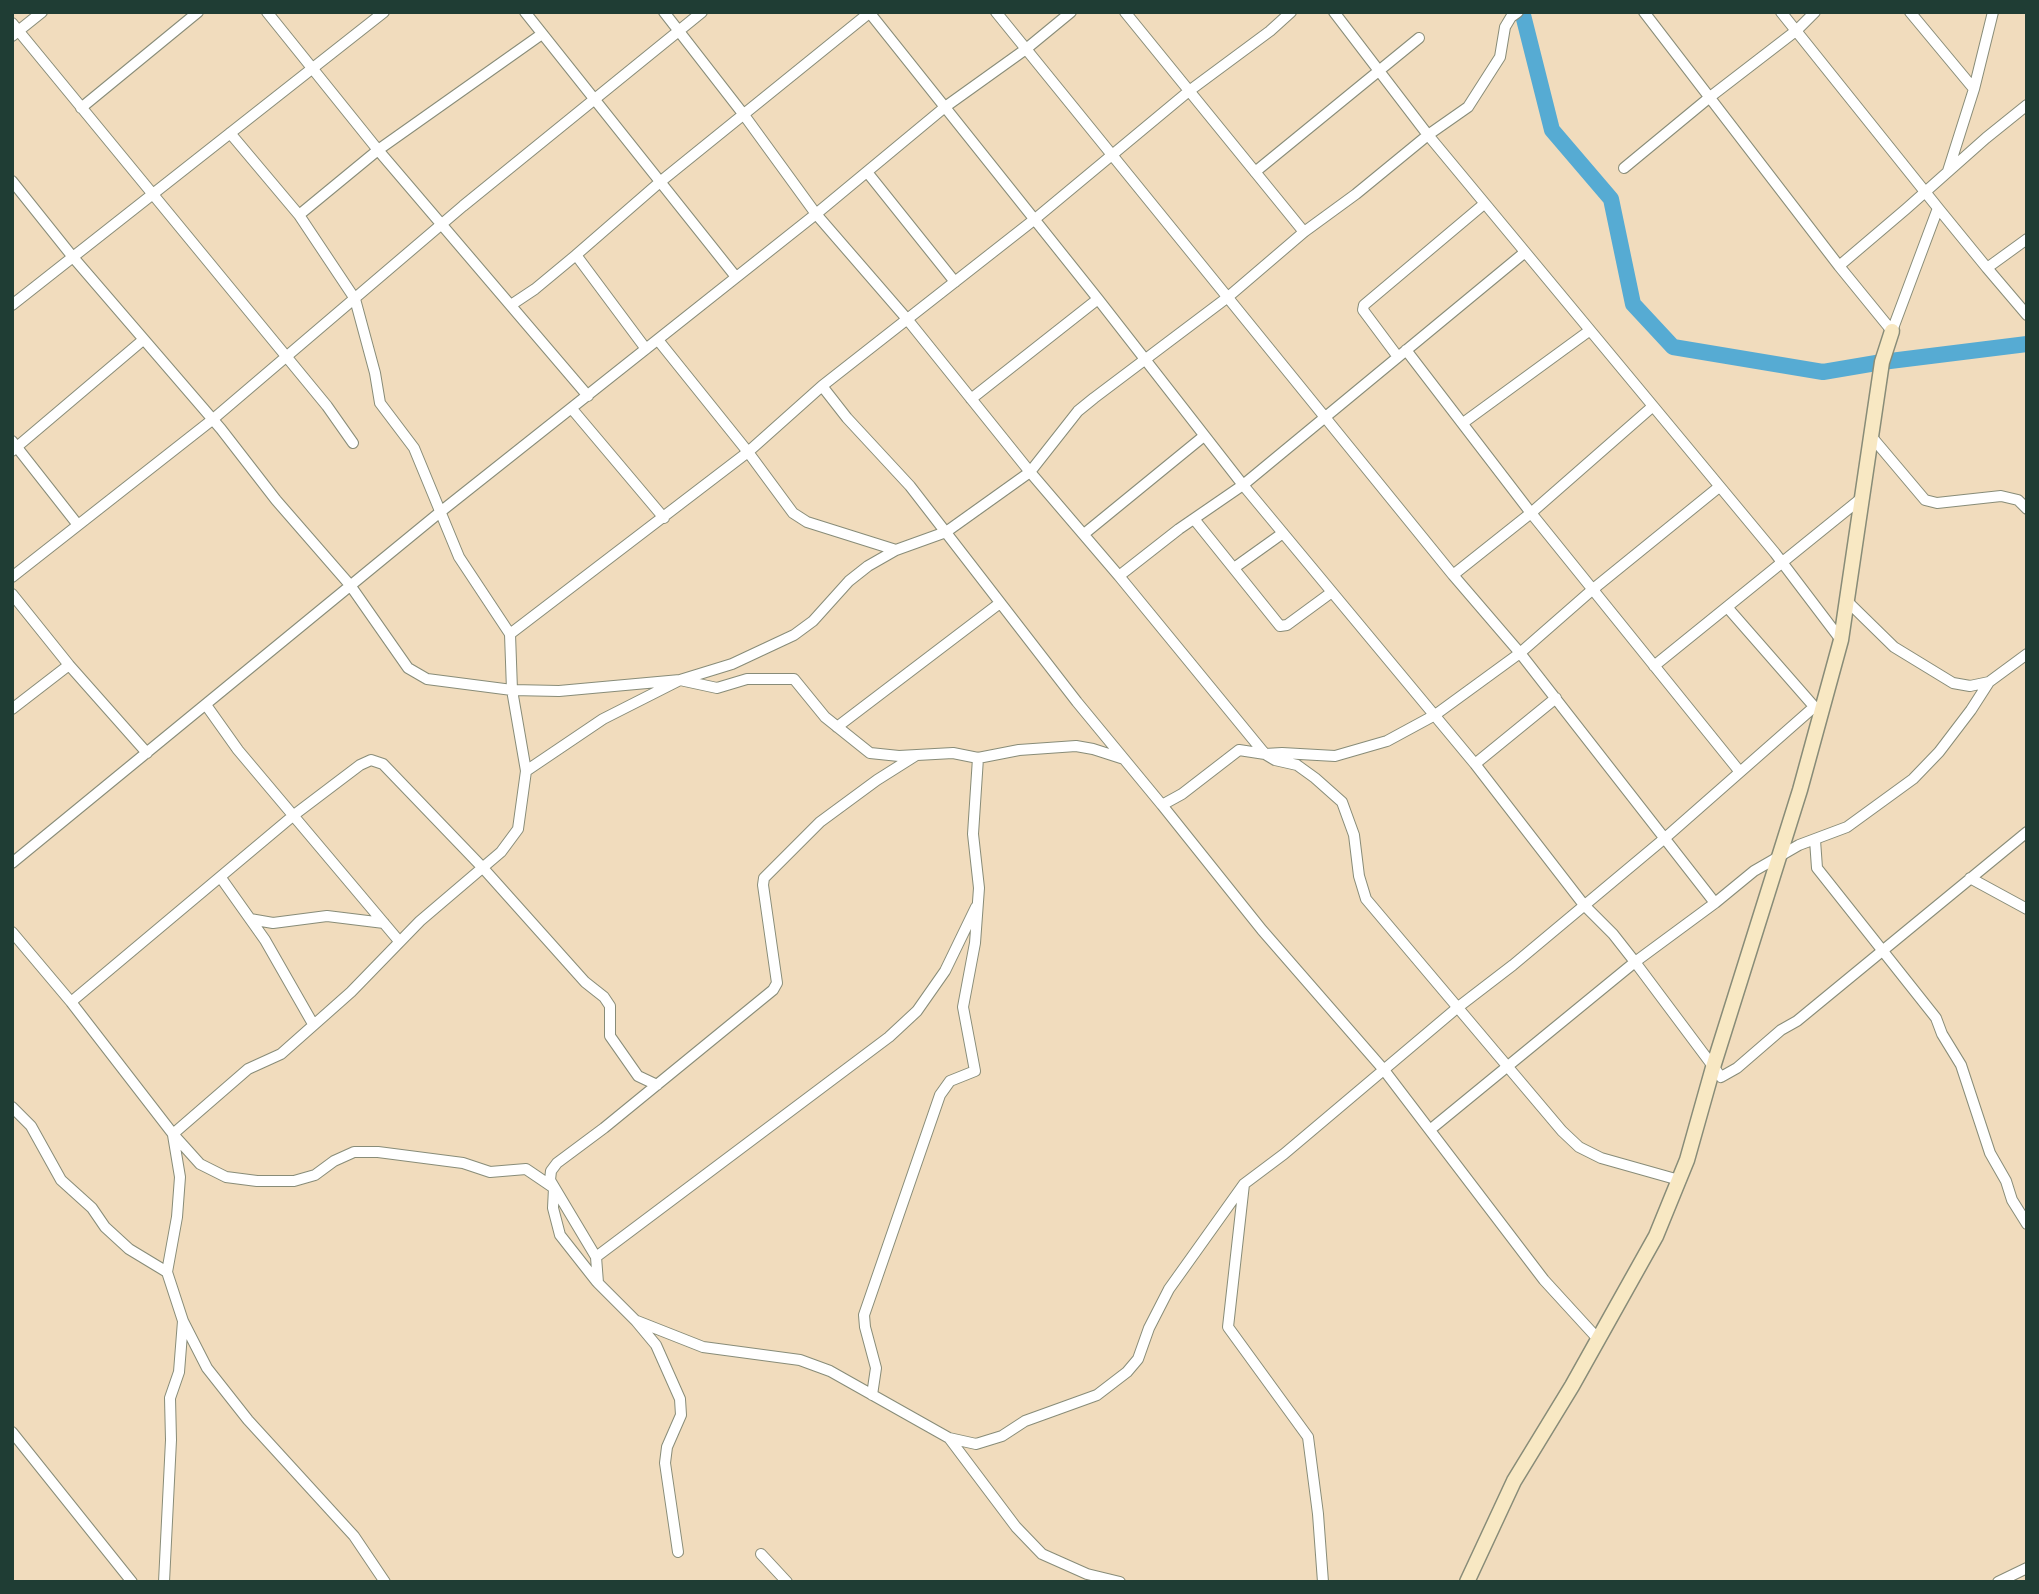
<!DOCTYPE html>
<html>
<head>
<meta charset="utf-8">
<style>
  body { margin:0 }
  #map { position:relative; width:2039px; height:1594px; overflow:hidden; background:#f1dcbd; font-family:Kalam,sans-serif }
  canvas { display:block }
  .frame { position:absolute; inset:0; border:14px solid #1f3d34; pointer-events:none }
</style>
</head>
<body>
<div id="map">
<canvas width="2039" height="1594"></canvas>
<div class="frame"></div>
</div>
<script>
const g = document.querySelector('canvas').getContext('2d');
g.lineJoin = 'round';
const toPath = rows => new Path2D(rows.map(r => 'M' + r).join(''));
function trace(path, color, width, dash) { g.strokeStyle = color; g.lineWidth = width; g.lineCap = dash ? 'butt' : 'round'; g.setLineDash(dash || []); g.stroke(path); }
const river = toPath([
  [1520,12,1523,15,1552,130,1611,199,1633,304,1673,347,1823,372,1882,362,2027,344]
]);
const street = toPath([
  [267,12,378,150,588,396],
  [525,12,736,277],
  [664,12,744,115,816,214,907,319,1030,472,1119,576],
  [869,12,1098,299,1243,485,1475,764,1584,905,1613,934,1635,962,1721,1077,1737,1068,1781,1030,1797,1021,2027,832],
  [996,12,1453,575],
  [1125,12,1304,232],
  [1334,12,1428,135,1775,553,1841,640],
  [1644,12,1839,266,1892,331],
  [1781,12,1938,208,1892,331],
  [1910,12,1974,89],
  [12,23,327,406,353,443],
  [12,36,42,12],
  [81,108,198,12],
  [1624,168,1710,97,1797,30,1815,12],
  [1948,171,1974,89,1993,12],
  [867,172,955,282],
  [1255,172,1419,38],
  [12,181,72,256,221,429,276,500,350,585,408,668,427,679,512,690,559,691,680,680,717,688,747,679,794,679,825,717,870,753,899,756,953,753,978,758,1019,750,1076,746,1093,749,1124,759],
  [1938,208,1987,268,2027,239],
  [299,215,378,150,542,34],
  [1524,253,1243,485,1179,529,1119,576,1265,754,1275,760,1297,765,1315,778,1342,802,1354,835,1359,876,1366,899,1562,1131,1579,1147,1601,1158,1679,1180],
  [576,255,660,182,869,13],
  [1839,266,1906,209,1986,138,2027,105],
  [1987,268,2027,315],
  [12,305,384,12],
  [511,305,535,289,576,255,646,349],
  [1398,357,1363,310,1364,305,1484,204],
  [822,386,847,418,910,486,1077,702,1162,805,1182,794,1239,750,1265,754,1282,753,1335,756,1387,741,1435,715,1520,653,1453,575,1531,513,1406,350],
  [971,399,1098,299],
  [1652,407,1531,513,1740,772],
  [572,409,664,518],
  [1463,423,1589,331],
  [1871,436,1925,500,1937,503,2001,496,2018,500,2027,509],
  [12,441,78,525],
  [12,451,143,340],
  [1194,519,1280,626,1287,625,1332,592],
  [1084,534,1204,436],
  [896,550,807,522,793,513,748,452,822,386,1035,219,1189,91,1270,31,1291,12],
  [1234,568,1283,533],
  [12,577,212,420,463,206,702,12],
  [12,594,69,665,147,753],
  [1848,602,1894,647,1953,683,1970,686,1989,682,2027,654],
  [1727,607,1818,711],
  [510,634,748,452,658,340],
  [1654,666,1863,497],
  [206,705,238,750,399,941],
  [12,709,69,665],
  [837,727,1000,603],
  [1475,764,1556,698],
  [526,771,603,719,680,680,732,664,794,635,813,621,849,581,868,566,896,550,946,532,1030,472,1078,411,1094,398,1228,297,1304,232,1356,194,1428,135,1468,107,1500,57,1505,27,1511,17,1518,12],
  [1162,805,1262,930,1384,1070,1544,1280,1598,1339],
  [1815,840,1817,868,1936,1018,1942,1034,1961,1065,1990,1153,2006,1181,2012,1200,2027,1224],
  [12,863,439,513,816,214,945,107,1026,49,1071,12],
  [221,878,265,940,313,1024],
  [1970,878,2027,909],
  [1715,903,1520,653,1592,590,1719,487],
  [250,919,273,923,327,916,384,923],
  [12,932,71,1002,173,1134,200,1164,226,1177,257,1181,294,1181,315,1175,334,1161,354,1152,378,1152,463,1163,490,1172,526,1169,554,1188],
  [71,1002,294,815,360,765,371,760,383,764,483,868,585,982,604,997,610,1006,610,1036,638,1076,657,1085],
  [12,1107,31,1126,61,1180,92,1208,105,1227,129,1249,167,1272],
  [1431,1129,1635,962,1715,903,1754,871,1799,845,1847,827,1913,779,1939,752,1971,710,1989,682],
  [173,1134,248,1069,281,1054,351,992,420,921,501,852,518,829,526,771,512,690,510,634,459,557,414,448,380,403,375,373,355,299,299,215,230,133],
  [173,1135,180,1177,177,1217,167,1272,183,1321,207,1368,248,1420,354,1536,385,1582],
  [1244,1184,1228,1327,1308,1437,1318,1514,1323,1582],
  [554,1188,553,1208,560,1235,597,1282],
  [596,1257,889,1037,917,1011,945,971,976,907],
  [637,1321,703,1347,800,1360,830,1371,949,1438,1016,1527,1042,1554,1087,1574,1120,1582],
  [872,1395,876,1368,865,1327,864,1315,940,1095,950,1081,975,1071,963,1007,975,943,979,888,973,834,978,758],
  [12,1432,132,1582],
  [949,1438,976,1444,1002,1436,1025,1421,1097,1395,1127,1372,1138,1359,1149,1328,1169,1289,1244,1184,1284,1154,1457,1008,1513,965,1665,838,1814,707],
  [678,1552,665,1463,667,1447,681,1415,680,1399,656,1345,636,1321,598,1283,596,1257,550,1180,551,1171,557,1163,604,1128,773,990,777,983,763,885,764,878,820,822,877,780,915,756],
  [761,1554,787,1582],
  [164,1582,171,1440,170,1398,179,1372,183,1321],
  [1998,1582,2027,1568]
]);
const secondary = toPath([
  [1467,1582,1514,1481,1572,1386,1656,1236,1687,1160,1714,1064,1800,790,1841,640,1882,362,1892,331]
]);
trace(river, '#56abd3', 16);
trace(street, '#888c78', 12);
trace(secondary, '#888c78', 17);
trace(street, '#fff', 10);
trace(secondary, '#f8e8c3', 14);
</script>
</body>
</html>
